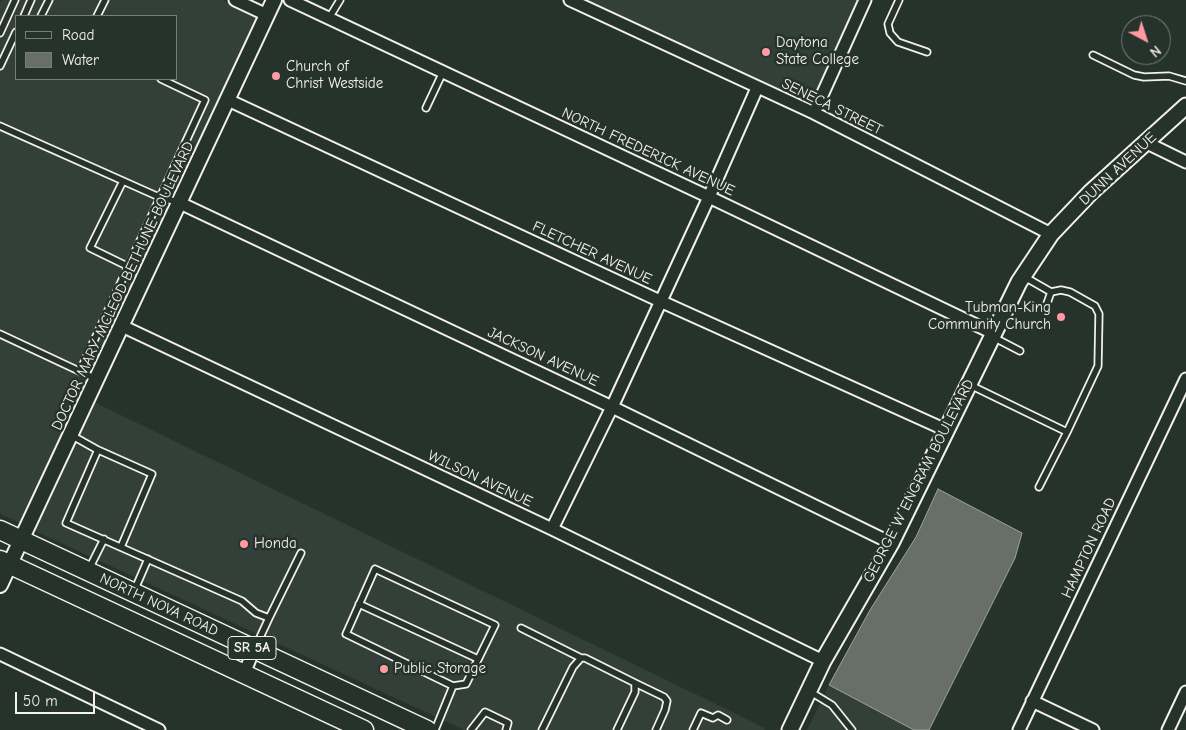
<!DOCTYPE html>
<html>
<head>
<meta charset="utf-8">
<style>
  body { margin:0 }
  #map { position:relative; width:1186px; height:730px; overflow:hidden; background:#26332d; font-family:"Comic Neue",sans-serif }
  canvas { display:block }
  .legend { position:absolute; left:15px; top:15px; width:162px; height:65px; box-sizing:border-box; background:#26332d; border:1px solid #787f78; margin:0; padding:6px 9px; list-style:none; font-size:15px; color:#f4f1e8 }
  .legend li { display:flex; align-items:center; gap:10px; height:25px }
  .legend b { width:25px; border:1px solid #787f78 }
  .north { position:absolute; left:1121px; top:15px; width:50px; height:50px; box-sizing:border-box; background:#26332d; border:1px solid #787f78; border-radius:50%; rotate:140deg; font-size:14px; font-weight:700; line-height:20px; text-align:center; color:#f4f1e8 }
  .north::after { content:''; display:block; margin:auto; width:18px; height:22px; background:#ff9aa2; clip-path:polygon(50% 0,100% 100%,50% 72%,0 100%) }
  .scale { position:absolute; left:15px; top:692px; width:80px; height:22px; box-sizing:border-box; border:2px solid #f4f1e8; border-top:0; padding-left:6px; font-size:15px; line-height:18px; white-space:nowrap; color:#f4f1e8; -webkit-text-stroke:4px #26332d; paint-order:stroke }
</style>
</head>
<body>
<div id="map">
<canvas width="1186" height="730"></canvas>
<ul class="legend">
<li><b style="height:6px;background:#26332d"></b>Road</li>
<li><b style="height:14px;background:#676f68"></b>Water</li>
</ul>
<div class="north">N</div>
<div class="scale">50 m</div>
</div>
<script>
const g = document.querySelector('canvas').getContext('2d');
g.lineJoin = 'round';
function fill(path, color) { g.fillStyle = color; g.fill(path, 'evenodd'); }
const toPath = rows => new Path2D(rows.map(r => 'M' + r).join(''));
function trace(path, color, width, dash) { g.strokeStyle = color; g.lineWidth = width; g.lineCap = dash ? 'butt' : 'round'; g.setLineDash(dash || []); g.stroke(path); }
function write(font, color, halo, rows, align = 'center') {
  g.font = font + ' "Comic Neue",sans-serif'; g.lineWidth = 5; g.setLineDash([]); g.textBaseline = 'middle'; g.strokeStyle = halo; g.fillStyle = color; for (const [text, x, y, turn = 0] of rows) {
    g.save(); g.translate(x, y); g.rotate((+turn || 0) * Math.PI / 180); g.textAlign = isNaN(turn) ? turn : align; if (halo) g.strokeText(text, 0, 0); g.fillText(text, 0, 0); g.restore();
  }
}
const built = toPath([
  [2,0,222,0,259,18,22,524,0,514,0,3],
  [16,16,176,16,176,79,16,79],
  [584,0,860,0,810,105],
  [94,402,765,728,764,730,464,730,33,530],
  [829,685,914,730,807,730]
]);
const water = toPath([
  [938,489,1022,533,1015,558,929,730,914,730,829,685,870,610,916,537,938,489]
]);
const service = toPath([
  [899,0,888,24,890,33,898,42,927,52],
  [24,16,31,0],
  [41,16,49,0],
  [97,16,105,0],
  [329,18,340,0],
  [0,33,15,0],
  [1093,55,1134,75,1144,77,1169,76,1186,81],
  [0,66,16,32],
  [426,108,443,72],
  [0,126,159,197,178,202],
  [123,181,90,248,127,266],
  [1023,276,1051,292,1061,290,1070,292,1095,306,1099,314,1098,366,1067,432],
  [1045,309,1051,292],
  [0,334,96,379],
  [993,337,1020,351],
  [80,371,205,100,161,79],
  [970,385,1067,432,1039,487],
  [71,435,96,449,97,452,66,523,242,601,256,613,269,618,256,646],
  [96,449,152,474,121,547],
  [89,569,104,539],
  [375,569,495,625,466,684,453,686,346,634,375,569],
  [135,589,148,559],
  [359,604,478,659],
  [269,618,301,553],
  [521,628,581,658],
  [635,683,664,697,667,701,665,710,656,730],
  [809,691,832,705,852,730],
  [435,730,453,686],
  [471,730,485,712,508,723,506,730],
  [542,730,573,667,581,658,585,658,635,683,635,692,617,730],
  [693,730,701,713,713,718,718,715,727,720]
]);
const minor = toPath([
  [235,0,267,15],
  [290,0,709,197,993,333],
  [570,0,814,113,1051,234],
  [228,100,660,301,946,430],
  [814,113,865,0],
  [1147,143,1186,162],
  [180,203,612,407,891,543],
  [122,326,552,529,823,661],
  [552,529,612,407,709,197,757,88],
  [0,654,159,730],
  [244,674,254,649],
  [1032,701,1093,730],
  [1019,730,1186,379],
  [1168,730,1186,692]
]);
const tertiary = toPath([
  [0,585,274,0]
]);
const secondary = toPath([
  [790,730,823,661,891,543,1019,282,1051,234,1091,192,1186,106]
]);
const primary = toPath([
  [0,530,427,730],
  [0,560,364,730]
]);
const markers = [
  [766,52,5,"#ff9aa2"],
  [276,76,5,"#ff9aa2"],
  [1061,317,5,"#ff9aa2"],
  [244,544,5,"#ff9aa2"],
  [384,669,5,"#ff9aa2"]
];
const shields = [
  [252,648,48]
];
const shieldNames = [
  ["SR 5A",252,648]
];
const poiNames = [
  ["Daytona",776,43],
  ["State College",776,60],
  ["Church of",286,67],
  ["Christ Westside",286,84],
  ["Tubman-King",1051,308,"right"],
  ["Community Church",1051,325,"right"],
  ["Honda",254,544],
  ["Public Storage",394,669]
];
const streetNames = [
  ["SENECA STREET",832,107,26],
  ["NORTH FREDERICK AVENUE",648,152,25],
  ["DUNN AVENUE",1118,169,-43],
  ["FLETCHER AVENUE",592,253,25],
  ["DOCTOR MARY MCLEOD BETHUNE BOULEVARD",123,286,-65],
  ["JACKSON AVENUE",543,357,25],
  ["WILSON AVENUE",480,479,25],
  ["GEORGE W ENGRAM BOULEVARD",919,481,-63],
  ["HAMPTON ROAD",1089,548,-65],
  ["NORTH NOVA ROAD",159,605,25]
];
fill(built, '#333f39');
fill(water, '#676f68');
trace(water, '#9fa39b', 1);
trace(service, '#f4f1e8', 9);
trace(minor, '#f4f1e8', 15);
trace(tertiary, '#f4f1e8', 18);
trace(secondary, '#f4f1e8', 19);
trace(primary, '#f4f1e8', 21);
trace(service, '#26332d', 5.5);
trace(minor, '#26332d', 11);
trace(tertiary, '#26332d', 14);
trace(secondary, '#26332d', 15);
trace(primary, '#26332d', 18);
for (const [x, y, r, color] of markers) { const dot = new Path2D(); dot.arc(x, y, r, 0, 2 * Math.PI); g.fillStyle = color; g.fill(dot); trace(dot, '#26332d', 2); }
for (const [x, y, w] of shields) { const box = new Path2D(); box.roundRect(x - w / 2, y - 11.5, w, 23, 4); g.fillStyle = '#26332d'; g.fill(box); trace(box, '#f4f1e8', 1); }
write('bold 14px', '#f4f1e8', null, shieldNames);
write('15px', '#f4f1e8', '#26332d', poiNames, 'left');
write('15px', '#f4f1e8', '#26332d', streetNames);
</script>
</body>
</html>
